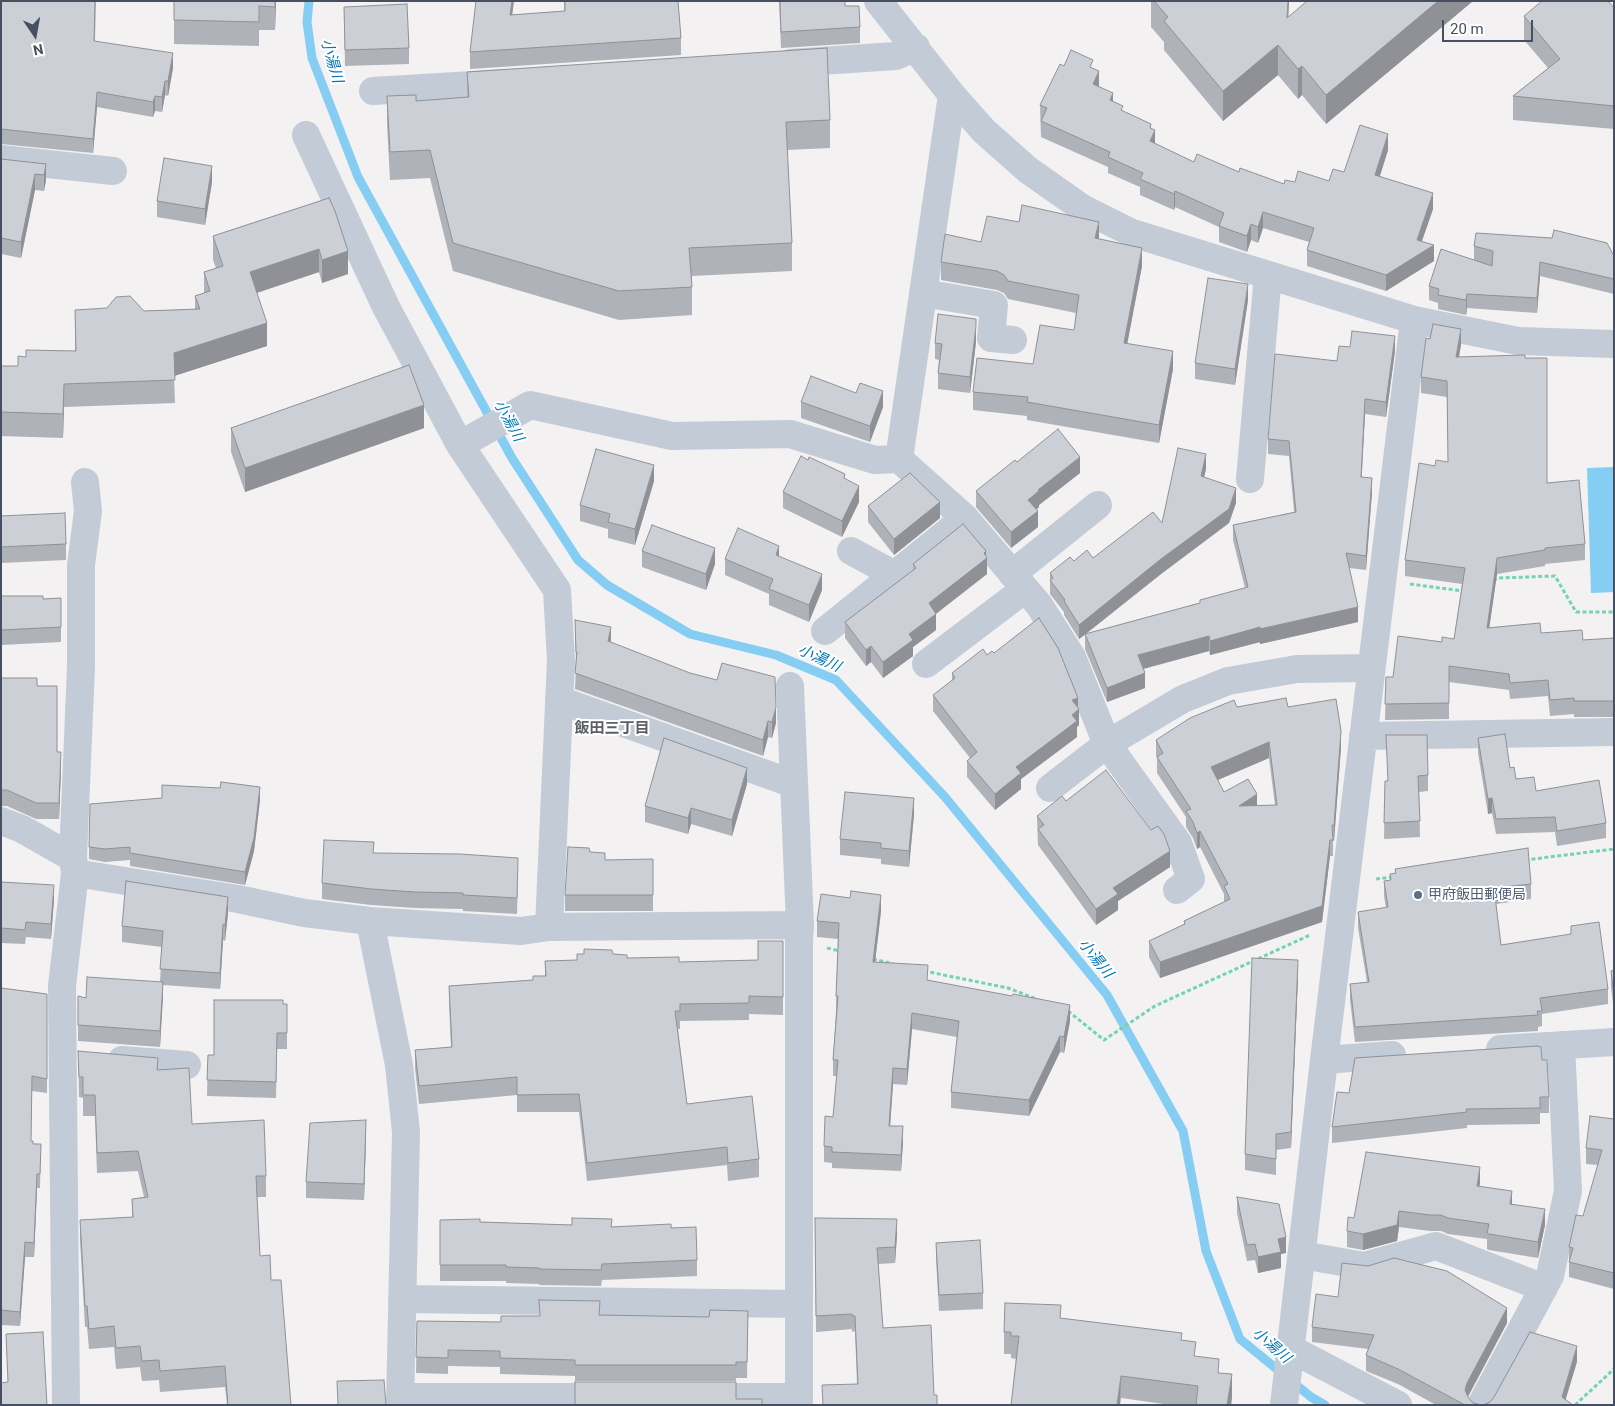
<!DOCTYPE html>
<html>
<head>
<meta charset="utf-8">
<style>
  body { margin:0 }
  #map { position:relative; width:1615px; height:1406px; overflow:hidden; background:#f3f1f1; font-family:Roboto,sans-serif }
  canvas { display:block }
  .frame { position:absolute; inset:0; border:2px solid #475060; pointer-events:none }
  .north { position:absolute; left:10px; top:10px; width:50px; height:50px; -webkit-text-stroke:4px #fff; paint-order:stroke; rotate:168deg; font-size:14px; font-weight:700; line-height:20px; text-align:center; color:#475060 }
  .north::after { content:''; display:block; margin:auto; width:18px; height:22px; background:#475060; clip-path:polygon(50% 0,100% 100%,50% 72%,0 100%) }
  .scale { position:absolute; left:1442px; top:20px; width:91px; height:22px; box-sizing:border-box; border:2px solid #475060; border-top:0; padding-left:6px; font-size:15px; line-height:18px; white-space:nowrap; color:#475060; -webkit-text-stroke:4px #fff; paint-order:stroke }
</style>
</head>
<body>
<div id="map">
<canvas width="1615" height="1406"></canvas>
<div class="frame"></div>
<div class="north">N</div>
<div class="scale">20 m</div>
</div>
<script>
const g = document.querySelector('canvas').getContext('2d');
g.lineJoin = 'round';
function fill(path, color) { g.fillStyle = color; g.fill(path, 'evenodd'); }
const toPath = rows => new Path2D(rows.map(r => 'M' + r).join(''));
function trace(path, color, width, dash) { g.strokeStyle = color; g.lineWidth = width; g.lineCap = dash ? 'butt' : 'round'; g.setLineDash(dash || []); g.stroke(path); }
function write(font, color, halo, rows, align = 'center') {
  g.font = font + ' Roboto,"Noto Sans JP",sans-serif'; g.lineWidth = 4; g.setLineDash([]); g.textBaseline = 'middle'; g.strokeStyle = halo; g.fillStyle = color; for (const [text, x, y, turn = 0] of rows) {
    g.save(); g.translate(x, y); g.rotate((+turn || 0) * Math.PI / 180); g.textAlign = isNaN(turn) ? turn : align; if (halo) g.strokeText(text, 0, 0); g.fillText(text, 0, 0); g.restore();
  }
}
const water = toPath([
  [1614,467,1614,592,1591,593,1587,468]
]);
const stream = toPath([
  [309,1,307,22,312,58,358,177,512,458,578,560,607,585,690,634,776,655,836,680,945,797,1107,995,1183,1131,1206,1251,1240,1339,1311,1397,1325,1405]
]);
const path = toPath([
  [1493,580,1499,578,1555,576,1576,612,1614,612],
  [1410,584,1463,591],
  [1525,860,1614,849],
  [1376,879,1392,877],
  [827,948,840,951],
  [873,959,894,964],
  [924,971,1008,988,1039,1000],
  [1068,1011,1104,1040,1155,1006,1310,935],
  [1575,1405,1614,1369]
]);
const minor = toPath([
  [878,1,952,95,984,131,1028,170,1082,208,1132,233,1414,320,1518,341,1614,344],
  [790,63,896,56,916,47],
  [373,91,505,83],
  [306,135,386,307,460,445,557,590,561,660,549,927],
  [1,159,113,171],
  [923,293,994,305,991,338,1013,340],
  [460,445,530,405,672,436,790,434,875,460,899,459,952,95],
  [899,459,965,518,1039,605,1072,657,1107,744,1183,699,1228,681,1297,669,1371,668],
  [1250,479,1268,275],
  [851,551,895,575],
  [1012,574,1098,505],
  [825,631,965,518],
  [926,664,1025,589],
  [559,700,794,784],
  [1363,736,1614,732],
  [1050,788,1107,744,1178,843,1191,879,1177,890],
  [1,821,22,829,73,858],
  [75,873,238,899,304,913,370,921,521,931,549,927,800,925,790,686],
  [370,921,399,1065,406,1132,400,1405],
  [1500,1049,1614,1042],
  [122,1060,187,1065],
  [1324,1060,1392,1055],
  [1302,1255,1364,1266,1436,1246,1544,1288],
  [402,1299,799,1304],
  [1291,1349,1398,1405],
  [400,1397,613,1397],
  [699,1397,799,1397],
  [66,1405,62,986,75,873,73,858,81,666,81,565,88,511,85,482],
  [799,1405,799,941,800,925],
  [1284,1405,1324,1060,1414,320],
  [1481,1405,1550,1276,1568,1191,1561,1045]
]);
const wall = toPath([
  [1,1,96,1,95,41,173,68,168,96,165,95,162,112,155,111,153,117,97,107,93,153,1,144],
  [174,1,276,1,275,30,259,30,259,46,174,44],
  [564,1,678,1,681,38,681,55,470,69,470,52,512,15,564,11],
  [767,1,845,1,845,6,860,27,860,43,781,48,779,2],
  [1151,1,1289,1,1288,17,1473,1,1326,124,1302,95,1298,99,1278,75,1223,121,1164,50,1164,42,1151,27],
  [344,7,409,48,409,64,345,66],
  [1614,8,1614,129,1513,120,1513,96,1548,68,1524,40,1524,16],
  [1093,68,1099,87,1123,111,1151,129,1155,144,1194,162,1239,172,1284,184,1295,182,1329,181,1388,150,1380,176,1433,209,1422,241,1434,261,1386,291,1307,266,1307,250,1309,242,1263,228,1258,243,1251,240,1247,252,1219,242,1219,227,1175,207,1174,210,1140,195,1140,187,1108,173,1108,167,1041,137,1040,105],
  [467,72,830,120,830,148,787,150,792,243,792,271,692,276,692,315,619,320,453,271,430,178,390,180,387,124,387,96,416,101,467,97],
  [1,159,46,164,46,180,44,191,35,190,21,258,1,254],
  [212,182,205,225,157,217,157,201],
  [329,198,348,274,322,283,319,272,257,293,267,346,174,376,175,403,64,407,63,438,1,436,1,366,18,366,26,357,75,351,75,310,144,311,195,309,195,296,204,293,204,272,216,268,213,260,213,236],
  [1099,239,1142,266,1127,343,1173,369,1159,443,1027,420,1027,416,973,410,973,392,1033,364,1074,330,1076,313,1008,299,1004,293,997,290,941,280,941,262,981,242],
  [1474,246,1614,256,1614,294,1540,276,1537,313,1467,308,1466,315,1438,309,1438,303,1429,300,1429,286,1474,260],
  [1248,300,1235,385,1195,379,1195,363],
  [1430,339,1461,345,1459,357,1525,358,1547,483,1585,544,1585,560,1545,564,1545,566,1497,574,1489,627,1541,633,1583,640,1614,638,1614,717,1574,717,1574,714,1550,716,1548,696,1510,699,1509,690,1449,682,1449,719,1385,720,1386,677,1393,677,1442,642,1454,639,1462,584,1405,576,1405,560,1435,466,1448,462,1447,397,1421,393,1421,377],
  [976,342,970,393,938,389,938,373,939,360,935,359,935,343],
  [1395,351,1386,417,1365,414,1361,477,1372,492,1366,570,1349,568,1358,622,1260,644,1260,642,1210,655,1209,651,1144,669,1145,688,1107,702,1085,649,1085,635,1079,639,1064,615,1064,612,1050,594,1050,573,1074,561,1093,558,1162,523,1206,469,1204,477,1236,503,1229,523,1161,574,1086,634,1200,603,1200,600,1245,588,1233,540,1233,525,1294,512,1289,456,1268,454,1268,439,1337,361],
  [856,393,883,407,870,442,801,418,801,402],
  [231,428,424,428,245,492,231,452],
  [1017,462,1080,473,1039,505,1039,507,1036,510,1038,527,1011,548,976,507,976,491],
  [845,478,859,502,842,537,783,508,783,492],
  [654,481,635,545,608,538,608,529,580,521,580,505],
  [868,506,940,518,894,555,868,522],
  [1,516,66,544,66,560,1,563],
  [642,551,715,564,706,590,642,567],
  [779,556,822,590,809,622,769,605,769,594,725,575,725,559],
  [986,557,987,574,936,614,936,630,913,647,913,656,883,678,871,662,866,666,845,638,845,622,913,571,913,564],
  [1,596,43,599,61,598,61,642,1,645],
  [575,620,611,642,776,723,772,738,768,737,763,756,575,689,576,665],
  [994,653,1078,707,1079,725,1077,727,1077,737,1021,779,1021,789,995,810,967,777,967,761,970,758,933,711,933,695,952,681,952,673,987,655],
  [1,678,37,686,57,752,61,768,59,819,36,819,7,806,1,806],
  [1237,707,1288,707,1341,747,1334,841,1333,841,1333,856,1330,856,1322,922,1160,978,1149,957,1149,941,1184,924,1184,921,1224,902,1224,894,1200,847,1197,849,1193,838,1186,827,1186,817,1157,773,1157,758,1156,756,1156,740],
  [1269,758,1275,805,1257,805,1224,792,1217,780],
  [1386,735,1428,775,1428,791,1419,792,1420,837,1384,839,1385,781,1388,781],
  [1478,738,1510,768,1516,779,1536,791,1606,823,1606,838,1557,846,1555,832,1496,834,1492,813,1488,814,1478,753],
  [747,784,732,836,691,824,688,834,645,822,645,806],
  [260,800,254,851,245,885,130,866,130,860,105,862,89,859,89,847],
  [1066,801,1170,867,1118,901,1118,910,1096,925,1061,876,1038,845,1037,816],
  [914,814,909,867,881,864,881,859,840,855,840,839],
  [590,852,605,860,653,859,653,911,565,911,565,895],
  [374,853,518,874,517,914,463,911,463,909,415,908,371,905,322,899,322,883],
  [1395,869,1531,884,1531,899,1496,904,1501,945,1571,934,1571,926,1608,989,1608,1004,1542,1014,1542,1026,1538,1027,1538,1031,1355,1042,1350,1000,1350,984,1367,982,1358,928,1358,912,1386,908,1384,896,1384,881,1390,880,1390,874,1395,874],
  [1,882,54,899,51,939,26,937,25,944,1,943],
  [881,911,875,963,928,980,1070,1021,1064,1053,1060,1052,1029,1116,951,1108,951,1092,957,1037,912,1029,907,1085,893,1084,890,1126,903,1142,901,1171,832,1168,832,1163,824,1162,824,1146,833,1117,837,1076,833,1076,833,1060,836,1012,836,996,838,939,817,937,817,921],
  [228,913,225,941,223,940,220,989,163,985,160,1047,78,1041,78,996,86,998,160,982,162,947,122,942,122,926],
  [783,941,783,1015,749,1014,749,1020,680,1021,680,1029,678,1029,687,1104,759,1159,759,1177,728,1181,727,1165,587,1181,579,1112,517,1112,517,1095,419,1104,415,1068,415,1050,451,1047,449,1004,449,986,533,980,545,976,545,961,577,960,613,954,627,958,679,962,758,960],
  [1614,970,1614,1011,1611,987,1611,971],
  [1298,976,1291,1148,1276,1150,1276,1175,1245,1170,1245,1154],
  [1,988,47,994,47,1093,32,1091,31,1141,33,1144,41,1144,40,1188,37,1188,34,1257,25,1257,20,1326,1,1325],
  [283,1004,287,1004,287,1049,277,1049,276,1098,207,1096,208,1055,214,1055],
  [78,1051,158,1070,192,1124,266,1176,266,1197,257,1197,260,1256,271,1280,291,1405,227,1405,225,1387,160,1392,159,1380,142,1381,140,1367,116,1369,114,1347,89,1349,87,1327,85,1327,80,1240,80,1220,132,1217,132,1199,144,1197,138,1171,97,1173,95,1116,83,1116,83,1098,79,1097],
  [1542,1060,1549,1097,1549,1113,1540,1113,1540,1124,1467,1125,1467,1128,1332,1143,1332,1127,1349,1093],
  [1614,1119,1614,1289,1569,1277,1569,1247,1583,1216,1598,1165,1586,1164,1586,1148],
  [366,1136,364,1200,306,1198,306,1182],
  [1480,1183,1479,1186,1512,1204,1545,1225,1538,1258,1489,1250,1487,1249,1487,1239,1448,1234,1441,1231,1430,1231,1399,1227,1397,1241,1363,1250,1347,1247,1347,1231,1354,1218],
  [1237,1197,1286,1253,1281,1254,1281,1268,1258,1273,1255,1260,1247,1261,1237,1213],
  [572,1218,612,1227,671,1228,697,1260,697,1276,602,1280,601,1286,539,1285,539,1284,506,1283,506,1281,440,1281,440,1220,480,1222,572,1225],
  [815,1218,897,1235,895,1263,878,1264,883,1328,934,1395,937,1405,857,1384,855,1331,852,1332,852,1329,816,1332],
  [936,1243,983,1293,983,1309,939,1311,936,1259],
  [748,1311,747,1378,736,1378,736,1381,575,1381,575,1376,500,1374,500,1367,448,1366,448,1374,416,1373,417,1321,501,1322,539,1316,600,1315,709,1317],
  [1061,1318,1182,1340,1196,1357,1219,1373,1232,1397,1231,1405,1171,1405,1121,1398,1120,1405,1011,1405,1016,1359,1011,1358,1011,1354,1004,1354,1004,1332],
  [1507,1323,1468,1397,1473,1403,1481,1405,1436,1405,1398,1384,1366,1371,1366,1355,1368,1349,1312,1342,1312,1327],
  [6,1334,47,1405,8,1382]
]);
const shadedWall = toPath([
  [275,1,276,1,275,30],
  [512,1,514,1,510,32,510,15],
  [1288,1,1289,1,1287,48],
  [1438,1,1473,1,1326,124,1326,95],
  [1278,45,1278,75,1223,121,1223,91],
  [173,53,173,68,168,96,168,81],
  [1302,66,1302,95,1298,99,1298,69],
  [1099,71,1099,87,1093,84],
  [165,81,165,95,162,112,162,97],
  [97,92,97,107,93,153,93,139],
  [1113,93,1113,109,1110,100],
  [155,96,155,111,153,117,153,102],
  [1151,124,1151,139,1155,130,1155,146,1150,158,1150,128],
  [1388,134,1388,150,1375,191,1375,175],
  [46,164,46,180,44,191,44,175],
  [212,166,212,182,205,225,205,209],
  [35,174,35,190,21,258,21,242],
  [1175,191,1175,207,1174,210,1174,194],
  [1433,193,1433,209,1417,255,1434,245,1434,261,1386,291,1386,275,1417,240],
  [1263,212,1263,228,1258,243,1258,227],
  [1099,222,1099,240,1095,238],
  [1251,224,1251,240,1247,252,1247,236],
  [1142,248,1142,266,1124,361,1124,343],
  [319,249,319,272,250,295,250,272],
  [348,251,348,274,322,283,322,260],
  [1540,262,1540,276,1537,313,1537,298],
  [1248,284,1248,300,1235,385,1235,369],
  [1467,294,1467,308,1466,315,1466,300],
  [267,323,267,346,174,376,174,353],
  [976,326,976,342,970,393,970,377],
  [1461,329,1461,345,1456,373,1456,357],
  [1395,336,1395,351,1386,417,1386,402],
  [1173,351,1173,369,1159,443,1159,425],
  [64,384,64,407,63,438,63,414],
  [883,391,883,407,870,442,870,426],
  [1365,399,1365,414,1361,492,1361,477],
  [424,405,424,428,245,492,245,468],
  [1206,454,1206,469,1201,490,1201,476],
  [1080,457,1080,473,1039,505,1039,507,1028,516,1028,500,1038,490],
  [654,465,654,481,635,545,635,529],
  [1372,478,1372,492,1366,570,1366,556],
  [859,486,859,502,842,537,842,521],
  [1236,488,1236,503,1229,523,1161,574,1079,639,1079,625],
  [940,502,940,518,894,555,894,539],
  [1038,511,1038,527,1011,548,1011,532],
  [779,546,779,562,776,555],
  [715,548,715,564,706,590,706,574],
  [986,551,986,558,987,558,987,574,929,619,936,614,936,630,913,647,913,656,883,678,883,662,929,603],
  [1497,558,1497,574,1487,644,1487,628],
  [822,574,822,590,809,622,809,605],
  [1358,607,1358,622,1260,644,1260,629],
  [611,627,611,643,608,641],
  [1260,627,1260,642,1210,655,1210,641],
  [1209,636,1209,651,1138,670,1138,655],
  [871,646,871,662,866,666,866,650],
  [1145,673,1145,688,1107,702,1107,688],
  [1078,698,1078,710,1079,709,1079,725,1077,727,1077,737,1021,779,1021,789,995,810,995,794,1016,767,1072,700],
  [776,707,776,723,772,738,772,722],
  [768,721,768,737,763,756,763,740],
  [1341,731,1341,747,1334,841,1334,825],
  [1269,742,1269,758,1211,783,1211,767],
  [61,752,61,768,59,819,59,803],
  [747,768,747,784,732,836,732,820],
  [260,787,260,800,254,851,245,885,245,872],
  [1257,794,1257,810,1239,806],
  [914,798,914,814,909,867,909,851],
  [1492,798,1492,813,1488,814,1488,799],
  [691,808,691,824,688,834,688,818],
  [1200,831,1200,847,1197,849,1197,833],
  [1330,840,1330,856,1322,922,1160,978,1160,962],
  [1170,851,1170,867,1118,901,1118,910,1096,925,1096,909,1113,888],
  [54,885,54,899,51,939,51,924],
  [881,895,881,911,873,978,873,962],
  [228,897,228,913,225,941,225,925],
  [223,924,223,940,220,989,220,973],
  [1298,960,1298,976,1291,1148,1291,1132],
  [163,982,163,998,160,1047,160,1031],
  [1070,1005,1070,1021,1064,1053,1064,1037],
  [912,1013,912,1029,907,1085,907,1069],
  [1060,1036,1060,1052,1029,1116,1029,1100],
  [893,1068,893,1084,889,1142,889,1126],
  [366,1120,366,1136,364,1200,364,1184],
  [903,1126,903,1142,901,1171,901,1155],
  [1480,1167,1480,1183,1477,1202,1477,1186],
  [37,1174,37,1188,34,1257,34,1243],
  [1512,1191,1512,1207,1510,1204],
  [1545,1209,1545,1225,1538,1258,1538,1242],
  [1399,1211,1399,1227,1397,1241,1363,1250,1363,1234],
  [897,1219,897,1235,895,1263,895,1247],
  [1286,1237,1286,1253,1281,1254,1281,1268,1258,1273,1258,1257,1278,1239],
  [25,1242,25,1257,20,1326,20,1312],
  [1507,1308,1507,1323,1467,1398,1465,1390,1467,1383],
  [1577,1346,1577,1362,1564,1405,1562,1397],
  [1232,1374,1232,1397,1231,1405,1227,1405],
  [1121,1376,1120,1405,1117,1405]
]);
const building = toPath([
  [1,1,95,1,94,41,173,53,168,81,165,81,162,97,155,96,153,102,97,92,93,139,1,129,1,1],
  [174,1,275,1,275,7,259,6,259,22,174,20,174,1],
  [476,1,512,1,510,15,565,11,565,1,678,1,681,38,470,52,476,1],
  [780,1,845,1,845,6,859,6,860,27,781,32,780,1],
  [1154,1,1288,1,1287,18,1307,1,1438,1,1326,95,1302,66,1298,69,1278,45,1223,91,1164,21,1168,17,1154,1],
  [1542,1,1608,1,1614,8,1614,106,1513,96,1560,59,1524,16,1542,1],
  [407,4,409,48,345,50,344,7,407,4],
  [827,48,830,120,786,122,792,243,689,248,692,287,619,291,453,243,430,150,390,152,387,96,416,95,416,101,469,97,467,72,827,48],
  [1071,50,1093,60,1090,67,1099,71,1093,84,1113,93,1110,100,1123,106,1121,110,1151,124,1150,128,1155,130,1150,141,1194,162,1197,154,1239,172,1240,168,1284,184,1285,180,1295,182,1298,171,1329,181,1333,169,1344,172,1360,125,1388,134,1375,175,1433,193,1417,240,1434,245,1386,275,1307,250,1314,228,1263,212,1258,227,1251,224,1247,236,1219,226,1224,213,1175,191,1174,194,1140,179,1143,173,1108,157,1110,152,1041,121,1047,108,1040,105,1060,64,1064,66,1071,50],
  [164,158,212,166,205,209,157,201,164,158],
  [1,159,46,164,44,175,35,174,21,242,1,238,1,159],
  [329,198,335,211,348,251,322,260,319,249,250,272,267,323,174,353,175,380,64,384,63,414,1,412,1,366,18,366,18,356,26,357,26,350,76,351,75,310,107,308,116,297,130,296,144,311,200,309,195,296,210,291,204,272,223,266,213,236,329,198],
  [1022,205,1099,222,1095,238,1142,248,1124,343,1173,351,1159,425,1027,402,1028,397,973,392,977,358,1033,364,1040,325,1074,330,1079,295,1008,281,1004,275,997,271,941,262,945,234,981,242,987,216,1019,222,1022,205],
  [1554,230,1607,243,1614,256,1614,279,1540,262,1537,298,1467,294,1466,300,1438,295,1439,289,1429,286,1441,249,1492,266,1493,251,1474,246,1476,233,1552,238,1554,230],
  [1208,278,1248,284,1235,369,1195,363,1208,278],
  [938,314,976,319,976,326,970,377,938,373,942,344,935,343,938,314],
  [1433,324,1461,329,1456,357,1525,355,1525,358,1547,358,1547,483,1579,480,1585,544,1545,548,1545,550,1497,558,1487,628,1540,623,1541,633,1582,630,1583,640,1614,638,1614,701,1574,701,1574,698,1550,700,1548,680,1510,683,1509,674,1449,666,1449,703,1385,704,1386,677,1393,677,1398,636,1442,642,1442,637,1454,639,1465,568,1405,560,1419,463,1435,466,1436,460,1448,462,1447,381,1421,377,1426,338,1430,339,1433,324],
  [1352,331,1395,336,1386,402,1365,399,1361,477,1372,478,1366,556,1346,553,1358,607,1260,629,1260,627,1210,641,1209,636,1138,655,1145,673,1107,688,1085,634,1200,603,1200,600,1248,587,1233,525,1296,512,1289,441,1268,439,1275,354,1337,361,1339,346,1350,347,1352,331],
  [409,365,424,405,245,468,231,428,409,365],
  [811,376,856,393,860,383,883,391,870,426,801,402,811,376],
  [1058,429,1080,457,1038,490,1039,491,1028,500,1038,511,1011,532,976,491,1015,460,1017,462,1058,429],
  [1178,448,1206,454,1201,476,1236,488,1229,509,1161,559,1079,625,1064,601,1065,600,1050,580,1053,578,1050,573,1070,557,1074,561,1087,550,1093,558,1153,512,1162,523,1178,448],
  [596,449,654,465,635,529,608,522,610,514,580,505,596,449],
  [801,456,808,460,809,457,845,474,844,478,859,486,842,521,783,492,801,456],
  [910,473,940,502,894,539,868,506,910,473],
  [65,513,66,544,1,547,1,516,65,513],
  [963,524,986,551,984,553,987,558,929,603,936,614,909,634,913,640,883,662,871,646,866,650,845,622,916,568,913,564,963,524],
  [652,525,715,548,706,574,642,551,652,525],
  [738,528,779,546,776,555,822,574,809,605,769,589,773,579,725,559,738,528],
  [1,596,43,596,43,599,61,598,61,627,1,630,1,596],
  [1039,618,1058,648,1078,698,1072,700,1079,709,1072,715,1077,721,1016,767,1021,773,995,794,967,761,977,752,933,695,955,678,952,673,983,649,987,655,992,651,994,653,1039,618],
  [575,620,611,627,608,641,690,673,717,680,722,663,775,677,776,707,772,722,768,721,763,740,575,673,577,652,576,652,575,620],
  [1,678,37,678,37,686,57,686,57,752,61,752,59,803,36,803,7,790,1,790,1,678],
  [1286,698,1288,707,1336,699,1341,731,1334,825,1332,825,1333,840,1330,840,1322,906,1160,962,1149,941,1185,924,1184,921,1230,899,1224,886,1228,884,1200,831,1197,833,1193,822,1186,811,1191,809,1157,757,1163,753,1156,740,1190,718,1234,700,1237,707,1286,698],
  [1269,742,1277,805,1239,806,1257,794,1248,779,1224,792,1211,767,1269,742],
  [1505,734,1510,768,1514,767,1516,779,1534,777,1536,791,1599,780,1606,823,1557,831,1555,817,1496,819,1492,798,1488,799,1478,738,1505,734],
  [1386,735,1427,735,1428,775,1418,776,1420,821,1384,823,1385,781,1388,781,1386,735],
  [664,738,747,768,732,820,691,808,688,818,645,806,664,738],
  [1106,770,1151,830,1158,826,1164,834,1170,851,1113,888,1118,894,1096,909,1061,860,1038,829,1044,825,1037,816,1062,796,1066,801,1106,770],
  [221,782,260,787,254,838,245,872,130,853,130,847,105,849,89,847,90,804,162,798,162,785,220,788,221,782],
  [845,792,914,798,909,851,881,848,881,843,840,839,845,792],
  [324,840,374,842,373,853,460,854,518,858,517,898,463,895,463,893,415,892,371,889,322,883,324,840],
  [568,847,589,848,590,852,605,853,605,860,653,859,653,895,565,895,568,847],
  [1528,848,1531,884,1494,888,1501,945,1571,934,1571,926,1599,922,1608,989,1540,998,1542,1011,1537,1011,1538,1015,1355,1027,1350,984,1369,982,1358,912,1388,907,1384,881,1391,880,1390,874,1396,873,1395,869,1528,848],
  [126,881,228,897,225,925,223,924,220,973,160,969,163,931,122,926,126,881],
  [1,882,54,885,51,924,26,922,25,930,1,928,1,882],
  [851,891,881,895,873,962,928,965,927,980,1012,996,1013,994,1070,1005,1064,1037,1060,1036,1029,1100,951,1092,959,1021,912,1013,907,1069,893,1068,889,1126,903,1126,901,1155,832,1152,832,1147,824,1146,825,1116,833,1117,838,1060,833,1060,838,996,836,996,839,923,817,921,821,894,850,898,851,891],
  [758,941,783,941,783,997,749,996,749,1003,680,1004,680,1011,675,1011,687,1104,752,1096,759,1159,728,1163,727,1147,587,1163,579,1094,517,1095,517,1077,419,1086,415,1050,452,1047,449,986,533,980,533,976,546,976,545,961,577,960,577,954,584,954,584,949,612,950,613,954,627,955,627,958,679,957,679,962,758,960,758,941],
  [1252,958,1298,960,1291,1132,1276,1134,1276,1159,1245,1154,1252,958],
  [1614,970,1614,995,1611,971,1614,970],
  [87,977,163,982,160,1031,78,1025,78,996,86,998,87,977],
  [1,988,47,994,47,1079,32,1076,31,1141,33,1141,33,1144,41,1144,40,1174,37,1174,34,1243,25,1242,20,1312,1,1310,1,988],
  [214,1000,283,1000,283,1004,287,1004,287,1033,277,1033,276,1082,207,1080,208,1055,214,1055,214,1000],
  [1537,1046,1541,1047,1542,1060,1547,1060,1549,1097,1540,1097,1540,1108,1466,1109,1467,1112,1332,1127,1337,1092,1349,1093,1355,1058,1537,1046],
  [78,1051,158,1058,157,1070,189,1068,192,1124,264,1120,266,1176,256,1176,260,1256,270,1255,271,1280,281,1280,291,1405,228,1405,225,1366,160,1371,159,1360,142,1361,140,1346,116,1348,114,1326,89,1329,87,1306,85,1306,80,1220,133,1217,132,1199,148,1197,138,1151,97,1153,95,1095,83,1095,83,1077,79,1077,78,1051],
  [1590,1116,1614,1119,1614,1273,1569,1262,1573,1248,1569,1247,1576,1215,1583,1216,1602,1150,1586,1148,1590,1116],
  [366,1120,364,1184,306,1182,310,1123,366,1120],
  [1366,1152,1480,1167,1477,1186,1512,1191,1510,1204,1545,1209,1538,1242,1489,1234,1487,1233,1489,1224,1448,1218,1441,1215,1430,1215,1399,1211,1397,1225,1363,1234,1347,1231,1348,1217,1354,1218,1366,1152],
  [1237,1197,1279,1204,1286,1237,1278,1239,1281,1252,1258,1257,1255,1244,1247,1245,1237,1197],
  [572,1218,612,1219,611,1227,671,1224,671,1228,696,1227,697,1260,602,1264,601,1270,539,1269,539,1268,506,1267,506,1265,440,1265,440,1220,480,1219,480,1222,572,1225,572,1218],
  [815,1218,897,1219,895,1247,877,1248,883,1328,931,1325,934,1395,937,1395,937,1405,823,1405,822,1385,858,1384,855,1316,852,1316,852,1314,816,1316,815,1218],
  [980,1240,983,1293,939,1295,936,1243,980,1240],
  [1394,1258,1447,1271,1507,1308,1467,1383,1465,1390,1468,1397,1473,1403,1481,1405,1465,1405,1398,1369,1366,1355,1374,1335,1312,1327,1316,1294,1338,1297,1342,1263,1368,1266,1394,1258],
  [539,1300,600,1301,599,1315,709,1317,710,1310,748,1311,747,1362,736,1362,736,1365,575,1365,575,1360,500,1358,500,1351,448,1350,448,1358,416,1357,417,1321,501,1322,501,1316,540,1316,539,1300],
  [1005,1303,1061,1305,1060,1318,1182,1333,1181,1340,1196,1342,1194,1356,1219,1359,1218,1373,1232,1374,1227,1405,1196,1405,1198,1386,1121,1376,1117,1405,1011,1405,1019,1336,1011,1336,1011,1332,1004,1332,1005,1303],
  [43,1332,47,1405,1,1405,1,1383,8,1382,6,1334,43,1332],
  [1530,1332,1577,1346,1562,1397,1573,1405,1483,1405,1490,1402,1494,1397,1530,1332],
  [384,1380,386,1405,338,1405,337,1381,384,1380],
  [575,1382,736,1382,736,1399,762,1399,762,1405,575,1405,575,1382]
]);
const markers = [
  [1418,895,5,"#5c6f8a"]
];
const serviceNames = [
  ["甲府飯田郵便局",1428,895]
];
const waterNames = [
  ["小湯川",331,61,74],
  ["小湯川",508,421,61],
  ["小湯川",819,659,25],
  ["小湯川",1095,959,51],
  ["小湯川",1271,1346,41]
];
const neighbourhoodNames = [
  ["飯田三丁目",612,729]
];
fill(water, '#86cdf3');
trace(stream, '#86cdf3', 9);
trace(path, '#72d4b2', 3, [4, 2.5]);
trace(minor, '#c3cbd6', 28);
fill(wall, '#afb2b8');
fill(shadedWall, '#8f9196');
fill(building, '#cccfd6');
trace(building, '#8f9196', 1);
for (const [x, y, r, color] of markers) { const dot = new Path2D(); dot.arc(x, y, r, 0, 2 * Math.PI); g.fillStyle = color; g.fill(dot); trace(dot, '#fff', 2); }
write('14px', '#4e5e75', '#fff', serviceNames, 'left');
write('italic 15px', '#0178b9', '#fff', waterNames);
write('bold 15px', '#5c5f66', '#fff', neighbourhoodNames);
</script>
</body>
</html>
